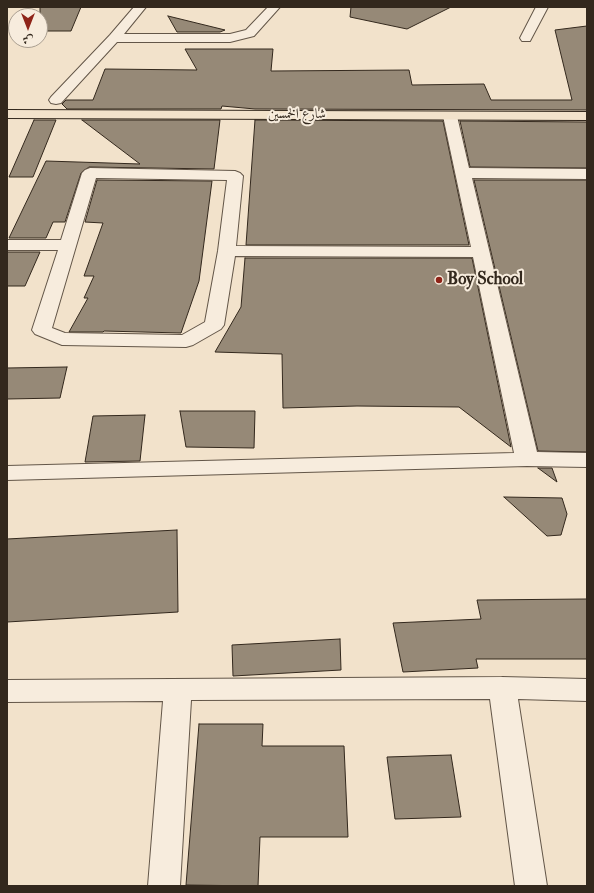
<!DOCTYPE html>
<html>
<head>
<meta charset="utf-8">
<style>
  body { margin:0 }
  #map { position:relative; width:594px; height:893px; overflow:hidden; background:#f2e2cb; font-family:"IM FELL Double Pica",Amiri,serif }
  canvas { display:block }
  .frame { position:absolute; inset:0; border:8px solid #33281d; pointer-events:none }
  .north { position:absolute; left:8px; top:8px; width:40px; height:40px; box-sizing:border-box; background:#f7ecdd; border:1px solid #a99e90; border-radius:50%; rotate:180deg; font-size:11px; font-weight:700; line-height:16px; text-align:center; color:#33281d }
  .north::after { content:''; display:block; margin:auto; width:14px; height:18px; background:#8f2418; clip-path:polygon(50% 0,100% 100%,50% 72%,0 100%) }
</style>
</head>
<body>
<div id="map">
<canvas width="594" height="893"></canvas>
<div class="frame"></div>
<div class="north">ش</div>
</div>
<script>
const g = document.querySelector('canvas').getContext('2d');
g.lineJoin = 'round';
function fill(path, color) { g.fillStyle = color; g.fill(path, 'evenodd'); }
const toPath = rows => new Path2D(rows.map(r => 'M' + r).join(''));
function trace(path, color, width, dash) { g.strokeStyle = color; g.lineWidth = width; g.lineCap = dash ? 'butt' : 'round'; g.setLineDash(dash || []); g.stroke(path); }
function write(font, color, halo, rows, align = 'center') {
  g.font = font + ' "IM FELL Double Pica",Amiri,serif'; g.lineWidth = 4; g.setLineDash([]); g.textBaseline = 'middle'; g.strokeStyle = halo; g.fillStyle = color; for (const [text, x, y, turn = 0] of rows) {
    g.save(); g.translate(x, y); g.rotate((+turn || 0) * Math.PI / 180); g.textAlign = isNaN(turn) ? turn : align; if (halo) g.strokeText(text, 0, 0); g.fillText(text, 0, 0); g.restore();
  }
}
const building = toPath([
  [40,7,81,7,71,31,40,31,40,7],
  [351,7,451,7,407,29,350,17,351,7],
  [168,16,225,30,220,32,177,32,168,16],
  [587,26,587,110,255,109,222,106,221,109,67,109,62,104,66,100,93,100,105,69,197,70,185,49,273,49,271,71,409,70,412,85,484,84,491,100,572,100,555,30,587,26],
  [34,120,56,120,33,177,9,177,34,120],
  [82,120,220,120,214,169,89,167,81,173,65,222,53,222,46,238,9,238,46,161,140,164,82,120],
  [255,120,443,121,469,245,246,245,255,120],
  [460,121,587,122,587,168,470,167,460,121],
  [97,180,212,181,199,281,181,333,104,331,103,332,69,332,88,298,84,298,94,276,84,276,103,223,85,222,97,180],
  [474,180,587,180,587,452,538,451,474,180],
  [7,252,40,252,25,286,7,286,7,252],
  [245,258,472,258,511,447,459,407,357,406,283,408,282,354,215,352,241,307,245,258],
  [67,367,60,398,7,399,7,368,67,367],
  [180,411,255,411,254,448,186,447,180,411],
  [145,415,140,461,85,462,93,416,145,415],
  [538,468,552,468,557,482,538,468],
  [504,497,562,498,567,514,561,535,547,536,504,497],
  [177,530,178,612,7,622,7,539,177,530],
  [587,599,587,659,476,659,478,668,403,672,393,623,481,619,477,600,587,599],
  [340,639,341,670,233,676,232,645,340,639],
  [199,724,263,724,262,746,344,746,348,837,260,837,258,886,186,885,199,724],
  [451,755,461,817,395,819,387,757,451,755]
]);
const minor = toPath([
  [134,7,146,7,124,34,230,34,246,30,268,7,280,7,254,36,230,42,117,42,61,103,56,104,51,103,49,100,51,97,110,35,134,7],
  [536,7,548,7,530,41,522,41,520,38,536,7],
  [450,112,455,113,457,116,469,168,587,169,587,179,472,178,537,452,587,453,587,467,527,466,7,480,7,466,514,453,473,257,235,256,224,325,221,329,193,345,186,347,62,345,35,334,32,330,58,250,7,250,7,240,61,240,82,173,85,170,90,168,235,171,240,173,243,176,236,246,471,247,443,116,445,113,450,112],
  [96,178,227,180,218,251,205,322,182,335,65,333,52,328,96,178],
  [502,677,587,679,587,701,518,699,547,886,515,886,490,699,191,700,180,886,148,886,163,701,7,702,7,680,502,677]
]);
const primary = toPath([
  [7,110,587,112,587,120,7,118,7,110]
]);
const markers = [
  [439,280,4,"#8f2418"]
];
const farStreetnames = [
  ["شارع الخمسين",297,115]
];
const poiNames = [
  ["Boy School",447,280]
];
fill(building, '#968977');
trace(building, '#33281d', 1);
trace(minor, '#635648', 2);
trace(primary, '#33281d', 2);
fill(minor, '#f7ecdd');
fill(primary, '#f2e2cb');
for (const [x, y, r, color] of markers) { const dot = new Path2D(); dot.arc(x, y, r, 0, 2 * Math.PI); g.fillStyle = color; g.fill(dot); trace(dot, '#f7ecdd', 1.5); }
write('14px', '#33281d', '#f7ecdd', farStreetnames);
write('bold 17px', '#33281d', '#f7ecdd', poiNames, 'left');
</script>
</body>
</html>
